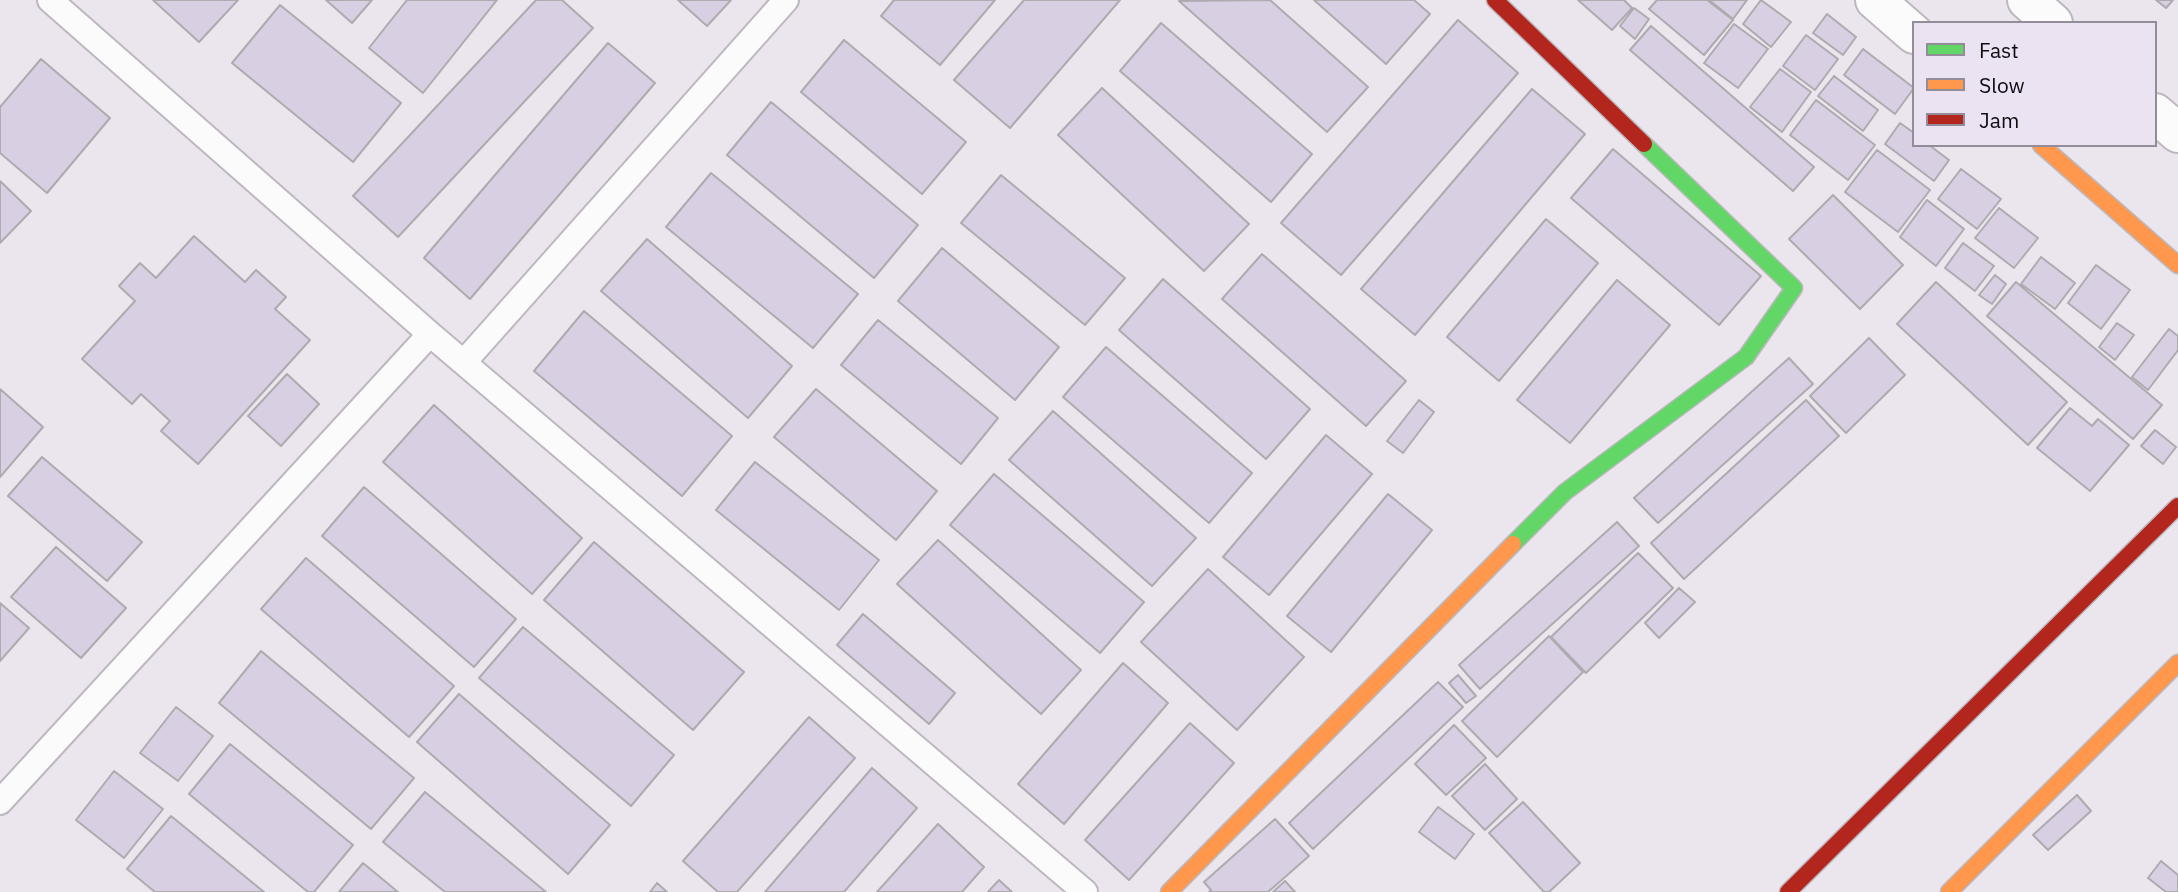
<!DOCTYPE html>
<html>
<head>
<meta charset="utf-8">
<style>
  body { margin:0 }
  #map { position:relative; width:2178px; height:892px; overflow:hidden; background:#ebe6ee; font-family:"IBM Plex Sans",sans-serif }
  canvas { display:block }
  .legend { position:absolute; left:1912px; top:21px; width:245px; height:126px; box-sizing:border-box; background:#ebe3f2; border:2px solid #928d98; margin:0; padding:9px 12px; list-style:none; font-size:21px; color:#0d0b10 }
  .legend li { display:flex; align-items:center; gap:14px; height:35px }
  .legend b { width:35px; border:2px solid #928d98 }
</style>
</head>
<body>
<div id="map">
<canvas width="2178" height="892"></canvas>
<ul class="legend">
<li><b style="height:9px;background:#63d668"></b>Fast</li>
<li><b style="height:9px;background:#ff974d"></b>Slow</li>
<li><b style="height:9px;background:#b3261e"></b>Jam</li>
</ul>
</div>
<script>
const g = document.querySelector('canvas').getContext('2d');
g.lineJoin = 'round';
function fill(path, color) { g.fillStyle = color; g.fill(path, 'evenodd'); }
const toPath = rows => new Path2D(rows.map(r => 'M' + r).join(''));
function trace(path, color, width, dash) { g.strokeStyle = color; g.lineWidth = width; g.lineCap = dash ? 'butt' : 'round'; g.setLineDash(dash || []); g.stroke(path); }
const building = toPath([
  [153,0,238,0,199,42,153,0],
  [326,0,372,0,352,23,326,0],
  [407,0,497,0,423,93,369,48,407,0],
  [536,0,562,0,593,28,398,237,353,196,536,0],
  [678,0,731,0,707,26,678,0],
  [894,0,995,0,940,65,881,16,894,0],
  [1024,0,1120,0,1010,128,954,80,1024,0],
  [1270,0,1368,87,1327,132,1179,1,1270,0],
  [1314,0,1414,0,1430,14,1386,64,1314,0],
  [1578,0,1624,0,1632,8,1612,30,1578,0],
  [1657,0,1707,0,1733,20,1704,55,1649,9,1657,0],
  [1709,0,1747,0,1733,19,1709,0],
  [1761,0,1791,22,1771,47,1743,24,1761,0],
  [2156,0,2173,0,2166,8,2156,0],
  [280,5,401,103,353,162,232,63,280,5],
  [1634,8,1649,19,1635,39,1620,26,1634,8],
  [1827,14,1856,37,1843,55,1813,33,1827,14],
  [1458,20,1518,73,1341,275,1281,223,1458,20],
  [1161,23,1312,154,1271,202,1120,71,1161,23],
  [1734,24,1768,49,1738,88,1704,63,1734,24],
  [1651,26,1814,167,1793,191,1630,50,1651,26],
  [1806,35,1838,59,1815,90,1783,66,1806,35],
  [844,40,966,142,922,194,801,92,844,40],
  [608,43,655,83,470,299,424,258,608,43],
  [1863,49,1914,88,1895,114,1844,75,1863,49],
  [41,59,110,118,47,193,0,153,0,107,41,59],
  [1780,69,1811,92,1782,132,1750,107,1780,69],
  [1834,76,1878,110,1863,131,1818,96,1834,76],
  [1102,88,1249,224,1204,271,1058,135,1102,88],
  [1532,89,1585,134,1415,335,1361,289,1532,89],
  [1816,100,1875,145,1848,180,1790,135,1816,100],
  [771,102,918,225,874,278,727,155,771,102],
  [1900,123,1914,133,1914,145,1929,145,1949,160,1934,181,1885,144,1900,123],
  [1613,149,1761,276,1719,325,1571,198,1613,149],
  [1877,150,1930,190,1898,232,1845,192,1877,150],
  [1961,169,2001,199,1977,229,1938,199,1961,169],
  [711,173,858,294,813,348,666,227,711,173],
  [1001,175,1125,278,1085,325,961,223,1001,175],
  [0,181,31,211,0,243,0,181],
  [1833,195,1903,265,1860,309,1789,239,1833,195],
  [1927,200,1964,229,1936,266,1900,237,1927,200],
  [1999,208,2038,238,2014,268,1975,238,1999,208],
  [1546,219,1598,263,1499,381,1447,337,1546,219],
  [194,236,245,282,256,270,286,297,275,309,310,340,198,464,161,431,170,421,141,394,132,404,82,359,135,301,119,286,140,263,156,278,194,236],
  [647,239,792,366,748,418,601,291,647,239],
  [1963,243,1994,266,1975,291,1945,268,1963,243],
  [942,248,1059,347,1015,400,898,301,942,248],
  [1262,254,1406,381,1366,426,1222,299,1262,254],
  [2041,257,2075,283,2055,309,2021,284,2041,257],
  [2096,265,2130,290,2101,329,2068,303,2096,265],
  [1995,275,2006,284,1992,304,1979,295,1995,275],
  [1163,279,1310,409,1266,459,1119,330,1163,279],
  [1617,280,1670,325,1570,443,1517,400,1617,280],
  [1936,282,2067,402,2028,445,1897,324,1936,282],
  [2016,282,2162,405,2133,439,1987,316,2016,282],
  [584,311,732,436,682,496,534,371,584,311],
  [878,320,998,418,961,464,841,365,878,320],
  [2117,323,2134,335,2115,360,2099,347,2117,323],
  [2169,329,2178,336,2178,350,2148,390,2132,377,2169,329],
  [1869,338,1905,375,1846,433,1810,396,1869,338],
  [1106,347,1252,473,1209,523,1063,397,1106,347],
  [1789,358,1813,384,1658,523,1634,498,1789,358],
  [287,374,319,404,281,446,248,416,287,374],
  [0,389,43,427,0,477,0,389],
  [816,389,937,491,896,540,774,437,816,389],
  [1419,400,1434,412,1403,453,1387,441,1419,400],
  [1806,400,1839,436,1684,579,1651,543,1806,400],
  [434,405,582,538,532,594,383,462,434,405],
  [2070,408,2092,426,2098,419,2129,445,2090,491,2037,448,2070,408],
  [1053,411,1196,538,1152,586,1009,460,1053,411],
  [2155,430,2176,447,2163,464,2141,446,2155,430],
  [1326,435,1372,474,1269,595,1223,557,1326,435],
  [42,457,142,542,107,581,8,496,42,457],
  [755,462,879,560,839,610,716,510,755,462],
  [994,474,1144,602,1100,653,950,525,994,474],
  [364,487,516,619,474,667,322,536,364,487],
  [1388,494,1432,530,1331,652,1287,616,1388,494],
  [1617,522,1639,546,1480,689,1459,665,1617,522],
  [938,540,1081,670,1041,714,897,584,938,540],
  [594,542,744,672,693,730,544,600,594,542],
  [56,547,126,608,81,658,11,597,56,547],
  [1638,553,1673,588,1586,673,1551,637,1638,553],
  [306,558,454,686,409,737,261,609,306,558],
  [1208,569,1304,657,1237,730,1141,642,1208,569],
  [1679,588,1695,602,1659,638,1645,623,1679,588],
  [0,603,29,628,0,661,0,603],
  [863,614,955,693,929,724,837,645,863,614],
  [523,627,674,755,631,806,479,678,523,627],
  [1549,636,1583,672,1497,757,1462,721,1549,636],
  [261,651,414,778,371,829,219,703,261,651],
  [1123,663,1168,703,1064,824,1018,784,1123,663],
  [1458,675,1476,696,1466,703,1449,683,1458,675],
  [1438,682,1463,707,1313,849,1289,823,1438,682],
  [459,694,610,825,568,874,417,742,459,694],
  [176,707,213,736,178,781,140,753,176,707],
  [809,717,855,758,737,892,718,892,683,861,809,717],
  [1190,723,1234,763,1129,880,1085,840,1190,723],
  [1454,725,1486,758,1446,795,1415,764,1454,725],
  [230,744,353,845,314,892,308,892,189,794,230,744],
  [1485,764,1517,799,1485,830,1452,796,1485,764],
  [872,768,917,808,844,892,765,892,872,768],
  [114,771,163,809,124,858,76,820,114,771],
  [425,792,546,892,445,892,383,842,425,792],
  [2077,795,2091,811,2048,850,2033,835,2077,795],
  [1523,802,1580,863,1549,892,1544,892,1489,833,1523,802],
  [1438,807,1474,834,1455,859,1419,832,1438,807],
  [171,816,264,892,155,892,127,869,171,816],
  [1275,819,1309,856,1268,892,1209,892,1211,890,1204,882,1275,819],
  [938,824,984,867,962,892,877,892,938,824],
  [2161,861,2178,875,2178,892,2166,892,2148,878,2161,861],
  [363,863,398,892,339,892,363,863],
  [999,880,1012,892,988,892,999,880],
  [1285,881,1295,892,1273,892,1285,881],
  [657,883,667,892,650,892,657,883]
]);
const lane = toPath([
  [50,0,430,334,1085,892],
  [464,362,786,0],
  [0,802,430,334]
]);
const street = toPath([
  [1875,0,1914,34],
  [2027,0,2053,23],
  [2155,113,2178,133]
]);
const fast = toPath([
  [1513,544,1565,492,1746,357,1794,288,1644,144]
]);
const slow = toPath([
  [2041,145,2178,265],
  [1169,892,1513,544],
  [1949,892,2178,663]
]);
const jam = toPath([
  [1495,0,1644,144],
  [1788,892,2178,506]
]);
fill(building, '#d9cfe2');
trace(building, '#adaab0', 2);
trace(lane, '#bcb8be', 28);
trace(street, '#bcb8be', 42);
trace(fast, '#bcb8be', 19);
trace(slow, '#bcb8be', 19);
trace(jam, '#bcb8be', 19);
trace(lane, '#fcfbfc', 24);
trace(street, '#fcfbfc', 38);
trace(fast, '#63d668', 16);
trace(slow, '#ff974d', 16);
trace(jam, '#b3261e', 16);
</script>
</body>
</html>
